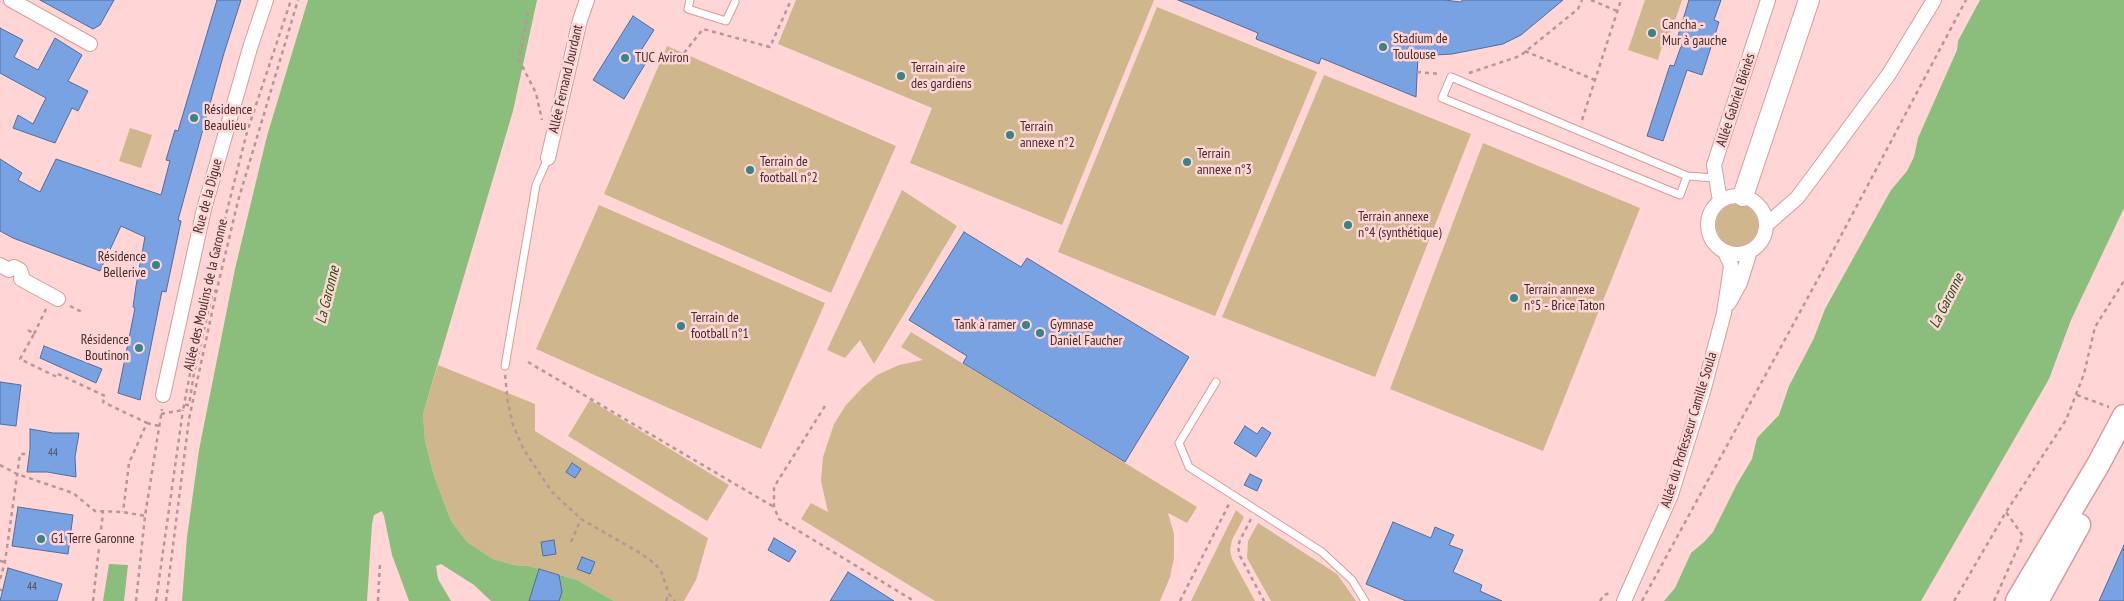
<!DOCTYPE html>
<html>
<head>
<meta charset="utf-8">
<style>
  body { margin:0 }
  canvas { display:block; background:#ffd5d5 }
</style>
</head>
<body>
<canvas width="2124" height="601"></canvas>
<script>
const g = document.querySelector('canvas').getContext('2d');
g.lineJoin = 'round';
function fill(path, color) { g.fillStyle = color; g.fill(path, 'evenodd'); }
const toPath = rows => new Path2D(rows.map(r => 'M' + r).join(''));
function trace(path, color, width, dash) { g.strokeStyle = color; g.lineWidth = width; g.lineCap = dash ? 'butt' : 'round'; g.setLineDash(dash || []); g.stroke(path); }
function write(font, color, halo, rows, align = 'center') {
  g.font = font + ' "PT Sans Narrow",sans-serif'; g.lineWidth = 5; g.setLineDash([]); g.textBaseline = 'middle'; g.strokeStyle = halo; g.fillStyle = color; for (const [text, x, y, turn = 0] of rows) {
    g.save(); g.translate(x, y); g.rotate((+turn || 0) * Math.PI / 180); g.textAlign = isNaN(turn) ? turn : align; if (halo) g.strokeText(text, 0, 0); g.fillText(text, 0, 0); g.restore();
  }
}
const green = toPath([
  [796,0,1154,0,1062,225,910,163,932,108,778,44],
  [1645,0,1682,0,1666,47,1662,46,1658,60,1628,50],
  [1157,7,1317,72,1215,316,1058,252],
  [667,46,896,146,831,293,604,194],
  [1324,75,1471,134,1375,377,1222,317],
  [130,128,152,135,141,168,119,161],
  [1483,143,1640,208,1543,451,1390,389],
  [902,190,957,226,874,364,860,340,845,358,827,350],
  '1716 225a21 21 0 1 1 42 0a21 21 0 1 1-42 0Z',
  [599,205,825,303,761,449,536,349],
  [911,332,1197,507,1187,523,1168,513,1174,534,1174,558,1170,577,1160,601,935,601,801,519,811,503,828,512,821,481,823,457,834,424,846,405,862,388,877,375,899,365,923,360,901,347],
  [438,365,535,404,535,431,708,538,696,580,684,601,614,601,577,580,529,566,514,565,493,559,467,542,451,521,434,476,425,441,423,414],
  [590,400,729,485,707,521,568,436],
  [1236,510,1244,517,1232,540,1230,550,1232,559,1255,601,1191,601],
  [1258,523,1337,574,1356,601,1271,601,1247,558,1248,541]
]);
const water = toPath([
  [308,0,537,0,513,111,423,414,425,441,434,476,451,521,467,542,493,559,514,565,529,566,577,580,614,601,491,601,474,585,441,564,436,566,438,579,451,601,409,601,392,555,384,516,382,511,374,515,372,524,367,601,182,601,187,537,199,450,235,269,267,136],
  [1980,0,2124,0,2124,208,2071,320,2049,379,1921,601,1664,601,1675,588,1691,553,1704,542,1713,532,1737,484,1752,459,1757,438,1779,415,1789,386,1814,338,1825,309,1891,190,1907,171,1914,157,1918,138,1957,50,1958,41],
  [109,564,128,565,124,601,103,601]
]);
const building = toPath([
  [40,0,114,0,100,25,93,29,40,0],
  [217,0,241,0,224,53,178,220,181,221,166,292,162,291,140,400,118,393,135,308,133,307,136,286,145,237,121,226,100,271,13,238,0,231,0,159,22,173,18,180,40,192,56,159,161,195,170,161,166,160,175,130,178,131,217,0],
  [1178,0,1445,0,1460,2,1463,0,1563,0,1521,35,1503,44,1452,54,1418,56,1416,97,1321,58,1319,64,1256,39,1258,33,1178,0],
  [1689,0,1721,0,1714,20,1719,22,1702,75,1687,70,1663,141,1647,136,1670,65,1674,66,1684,38,1678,36,1689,0],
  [633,16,654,30,638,55,647,61,624,99,593,80,633,16],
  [0,28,23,40,14,57,38,70,55,38,82,55,68,81,88,91,78,111,72,108,55,143,13,128,18,115,33,124,46,98,0,73,0,28],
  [964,232,1021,267,1027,258,1189,357,1125,462,963,363,967,356,909,320,964,232],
  [44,346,102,369,96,383,40,358,44,346],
  [0,382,21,385,16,426,0,424,0,382],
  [1245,426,1257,434,1262,427,1271,433,1256,457,1234,443,1245,426],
  [30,429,53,433,79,433,75,457,76,477,47,472,27,472,30,449,30,429],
  [572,463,581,469,575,478,566,472,572,463],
  [1250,474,1262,480,1257,491,1244,485,1250,474],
  [18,507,73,515,68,554,12,546,18,507],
  [1393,522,1431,538,1435,527,1454,535,1449,545,1463,550,1453,572,1482,585,1480,591,1502,601,1406,601,1366,584,1393,522],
  [774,538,796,551,789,562,768,550,774,538],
  [554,540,556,554,543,556,541,542,554,540],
  [2124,545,2124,601,2099,601,2124,545],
  [582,557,595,562,590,574,577,569,582,557],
  [8,568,62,584,57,601,0,601,8,568],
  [539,569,559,575,562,592,559,601,529,601,539,569],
  [848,572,894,601,830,601,848,572]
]);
const path = toPath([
  [1591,0,1617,11],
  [528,12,519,60,536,93,542,120],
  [1525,51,1595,80],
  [684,53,703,29,770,47,791,0],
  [1417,72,1441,74],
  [1469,73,1520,56,1578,9,1582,0],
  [1582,120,1621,0],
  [70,306,82,312],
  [28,330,34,334,20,359,55,376,56,373,105,396,103,402,147,423,129,463,123,512],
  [34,334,46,309],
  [528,362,774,507],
  [505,375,508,403,513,425,524,450,552,492,581,519,640,553,654,563,661,571,669,594,675,601],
  [2077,395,2109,407],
  [185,405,189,405,194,373,212,295,216,290],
  [825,406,774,487,774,507,779,519,914,601],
  [161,414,183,410,204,301,247,132,291,0],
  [147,423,159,426],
  [0,465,17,474,73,493,95,511,123,512,145,516],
  [1251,519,1240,540,1238,547,1240,556,1264,601],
  [571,542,581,519],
  [0,561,5,562],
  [0,579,5,562,20,454,29,454],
  [0,590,2,590],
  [93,601,103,512],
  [136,601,145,516,162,409],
  [156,601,183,410],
  [166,601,189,419,217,289,238,201,298,0],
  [378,601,380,563],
  [666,601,669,594],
  [1180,601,1229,504],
  [1600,601,1604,595,1612,592],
  [1642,601,1818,279,1966,0],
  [1954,601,2006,512,2066,420,2084,374,2095,327,2124,281],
  [1994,601,2023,536,2006,512]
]);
const lane = toPath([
  [690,0,688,9,726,21,735,2],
  [1687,176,1680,195,1442,98,1451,77,1687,176,1715,178],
  [505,366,536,185,548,158],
  [1216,382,1179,443,1189,467,1322,552,1352,580,1365,601]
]);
const street = toPath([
  [11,0,90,44],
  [548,158,580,20,587,0],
  '1708 225a29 29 0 1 1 58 0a29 29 0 1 1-58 0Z',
  [1720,201,1714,165,1768,0],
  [1766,225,1797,198,1815,174,1889,74,1934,0],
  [0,265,9,270,14,267,20,270,22,276,21,279],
  [21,279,58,299],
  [1729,303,1740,283,1750,251],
  [163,395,204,209,250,48,266,0],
  [1624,601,1671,495,1703,392,1724,313,1729,280,1731,265,1725,252]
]);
const secondary = toPath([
  [1743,196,1809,0]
]);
const primary = toPath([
  [2017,601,2098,465,2124,416],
  [2037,601,2079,525]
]);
const markers = [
  [1652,33,5,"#3a8386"],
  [1383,47,5,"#3a8386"],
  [625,58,5,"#3a8386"],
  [901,76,5,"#3a8386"],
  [194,118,5,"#3a8386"],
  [1010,135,5,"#3a8386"],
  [1187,162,5,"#3a8386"],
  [750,170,5,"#3a8386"],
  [1348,225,5,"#3a8386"],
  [156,265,5,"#3a8386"],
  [1514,298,5,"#3a8386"],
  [1026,325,5,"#3a8386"],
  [681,326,5,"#3a8386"],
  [1040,333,5,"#3a8386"],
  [139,348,5,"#3a8386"],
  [41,539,5,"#3a8386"]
];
const numberNames = [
  ["44",53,453],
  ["44",32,587]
];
const poiNames = [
  ["Cancha -",1662,25],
  ["Mur à gauche",1662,41],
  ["Stadium de",1393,39],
  ["Toulouse",1393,55],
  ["TUC Aviron",635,58],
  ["Terrain aire",911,68],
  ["des gardiens",911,84],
  ["Résidence",204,110],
  ["Beaulieu",204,126],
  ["Terrain",1020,127],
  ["annexe n°2",1020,143],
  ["Terrain",1197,154],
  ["annexe n°3",1197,170],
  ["Terrain de",760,162],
  ["football n°2",760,178],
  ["Terrain annexe",1358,217],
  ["n°4 (synthétique)",1358,233],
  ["Résidence",146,257,"right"],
  ["Bellerive",146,273,"right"],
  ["Terrain annexe",1524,290],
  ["n°5 - Brice Taton",1524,306],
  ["Terrain de",691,318],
  ["football n°1",691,334],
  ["Tank à ramer",1016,325,"right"],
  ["Gymnase",1050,325],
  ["Daniel Faucher",1050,341],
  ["Résidence",129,340,"right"],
  ["Boutinon",129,356,"right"],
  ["G1 Terre Garonne",51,539]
];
const streetNames = [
  ["Allée Fernand Jourdant",566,79,-77],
  ["Allée Gabriel Biénès",1736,100,-72],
  ["Rue de la Digue",208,196,-75],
  ["Allée des Moulins de la Garonne",206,295,-77],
  ["Allée du Professeur Camille Soula",1689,430,-73]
];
const waterNames = [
  ["La Garonne",328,295,-76],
  ["La Garonne",1947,301,-63]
];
fill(green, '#d0b68c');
fill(water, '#8bbe7d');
fill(building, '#79a2e3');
trace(building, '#516d9a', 1);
trace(lane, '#da9a99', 9);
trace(street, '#da9a99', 16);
trace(secondary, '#da9a99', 22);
trace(primary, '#da9a99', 25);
trace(path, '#b99595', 2.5, [4, 4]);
trace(lane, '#fff', 7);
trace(street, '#fff', 14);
trace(secondary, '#fff', 20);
trace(primary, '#fff', 22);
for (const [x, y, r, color] of markers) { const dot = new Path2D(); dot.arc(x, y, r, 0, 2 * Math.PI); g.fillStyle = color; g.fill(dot); trace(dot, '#ffd5d5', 2); }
write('11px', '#544a5b', null, numberNames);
write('14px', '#482d2e', '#ffd5d5', poiNames, 'left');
write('14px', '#482d2e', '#ffd5d5', streetNames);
write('italic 15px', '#225312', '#ffd5d5', waterNames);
</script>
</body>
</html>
